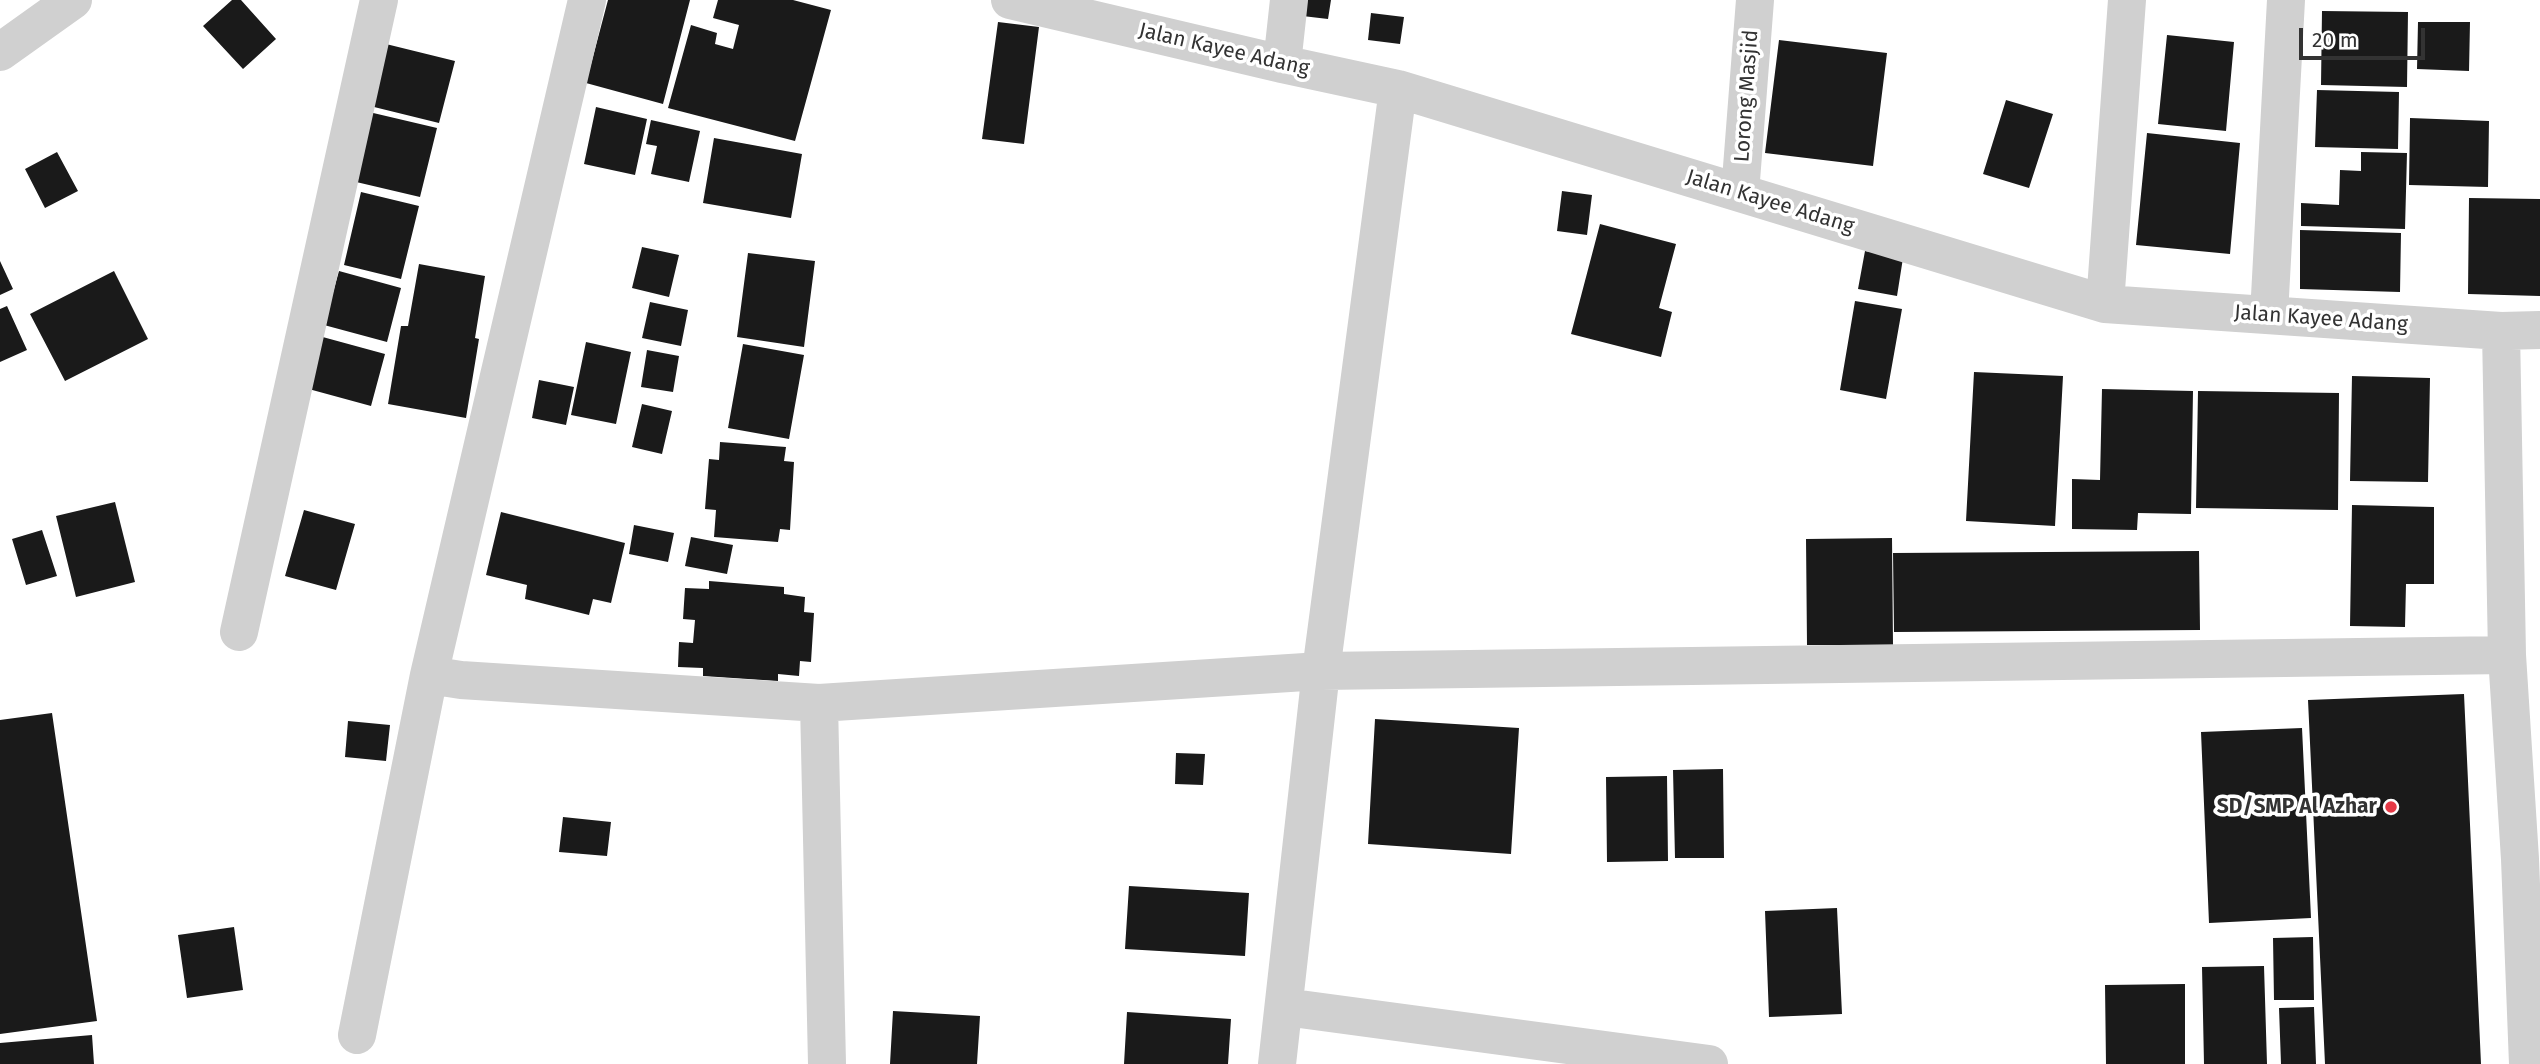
<!DOCTYPE html>
<html>
<head>
<meta charset="utf-8">
<style>
  body { margin:0 }
  #map { position:relative; width:2540px; height:1064px; overflow:hidden; background:#fff; font-family:"Fira Sans",sans-serif }
  canvas { display:block }
  .scale { position:absolute; left:2299px; top:28px; width:126px; height:32px; box-sizing:border-box; border:4px solid #333; border-top:0; padding-left:9px; font-size:21px; line-height:24px; white-space:nowrap; color:#333; -webkit-text-stroke:5px #fff; paint-order:stroke }
</style>
</head>
<body>
<div id="map">
<canvas width="2540" height="1064"></canvas>
<div class="scale">20 m</div>
</div>
<script>
const g = document.querySelector('canvas').getContext('2d');
g.lineJoin = 'round';
function fill(path, color) { g.fillStyle = color; g.fill(path, 'evenodd'); }
const toPath = rows => new Path2D(rows.map(r => 'M' + r).join(''));
function trace(path, color, width, dash) { g.strokeStyle = color; g.lineWidth = width; g.lineCap = dash ? 'butt' : 'round'; g.setLineDash(dash || []); g.stroke(path); }
function write(font, color, halo, rows, align = 'center') {
  g.font = font + ' "Fira Sans",sans-serif'; g.lineWidth = 7; g.setLineDash([]); g.textBaseline = 'middle'; g.strokeStyle = halo; g.fillStyle = color; for (const [text, x, y, turn = 0] of rows) {
    g.save(); g.translate(x, y); g.rotate((+turn || 0) * Math.PI / 180); g.textAlign = isNaN(turn) ? turn : align; if (halo) g.strokeText(text, 0, 0); g.fillText(text, 0, 0); g.restore();
  }
}
const building = toPath([
  [232,0,241,0,276,39,243,69,203,26],
  [608,0,690,0,663,104,586,83],
  [718,0,793,0,831,10,795,141,668,108,691,25,717,33,715,44,733,49,739,25,713,18],
  [1296,0,1331,0,1328,19,1294,15],
  [2322,11,2408,12,2407,87,2321,85],
  [1371,13,1404,17,1400,44,1368,40],
  [998,22,1039,27,1024,144,982,139],
  [2418,22,2470,22,2469,71,2417,69],
  [2167,35,2234,42,2226,131,2158,124],
  [1779,40,1887,53,1873,166,1765,153],
  [386,44,455,61,439,123,370,106],
  [2317,90,2399,92,2398,149,2315,147],
  [2006,100,2053,114,2029,188,1983,174],
  [596,107,647,119,635,175,584,164],
  [369,112,437,128,420,197,352,181],
  [2410,118,2489,121,2488,187,2409,185],
  [651,120,700,131,689,182,651,174,657,146,646,144],
  [2147,133,2240,143,2230,254,2136,245],
  [714,138,802,154,791,218,703,203],
  [57,152,78,191,45,208,25,169],
  [2361,152,2407,153,2405,229,2301,226,2301,203,2339,205,2340,170,2361,171],
  [1562,191,1592,195,1587,235,1557,231],
  [361,192,419,206,401,279,344,265],
  [2469,198,2540,199,2540,296,2468,294],
  [1600,224,1676,244,1659,308,1672,312,1661,357,1571,334],
  [2300,230,2401,233,2400,292,2300,289],
  [642,247,679,255,669,297,632,288],
  [1865,251,1903,258,1897,296,1858,289],
  [748,253,815,261,804,347,737,337],
  [0,261,13,289,0,295],
  [419,264,485,276,475,338,479,339,466,418,388,404,401,326,408,326],
  [114,271,148,339,65,381,30,314],
  [339,271,401,288,387,342,324,325],
  [1855,301,1902,309,1886,399,1840,390],
  [650,302,688,310,681,346,642,338],
  [7,306,27,350,0,362,0,309],
  [319,336,385,354,371,406,305,388],
  [586,342,631,352,616,424,571,415],
  [743,344,804,355,789,439,728,428],
  [647,350,679,356,673,392,641,387],
  [1974,372,2063,376,2055,526,1966,521],
  [2352,376,2430,378,2428,482,2350,481],
  [539,380,574,387,566,425,532,418],
  [2102,389,2193,391,2191,514,2138,513,2137,530,2072,529,2072,479,2100,480],
  [2198,391,2339,393,2338,510,2196,508],
  [642,404,672,411,662,454,632,447],
  [720,442,786,447,784,461,794,462,790,530,780,529,778,542,714,537,716,510,705,509,709,459,719,460],
  [115,502,135,582,76,597,56,516],
  [2352,505,2434,507,2434,584,2406,584,2405,627,2350,626],
  [304,510,355,524,336,590,285,576],
  [501,512,625,543,611,603,593,599,589,615,525,599,527,585,486,575],
  [634,525,674,533,668,562,629,554],
  [42,530,57,576,26,585,12,539],
  [691,537,733,545,727,574,685,566],
  [1892,538,1893,645,1807,645,1806,539],
  [2199,551,2200,630,1894,632,1893,553],
  [709,581,784,587,784,594,805,597,804,612,814,613,811,662,800,661,799,676,778,674,778,681,703,676,703,668,678,667,679,642,693,643,695,620,683,619,685,588,709,589],
  [2464,694,2481,1064,2325,1064,2308,700],
  [52,713,97,1021,0,1034,0,720],
  [1375,719,1519,728,1511,854,1368,844],
  [348,721,390,725,386,761,345,757],
  [2302,728,2311,918,2209,923,2201,732],
  [1176,753,1205,754,1203,785,1175,784],
  [1723,769,1724,858,1675,858,1673,770],
  [1667,776,1668,861,1607,862,1606,777],
  [563,817,611,822,607,856,559,852],
  [1129,886,1249,893,1245,956,1125,949],
  [1837,908,1842,1014,1769,1017,1765,911],
  [234,927,243,990,187,998,178,935],
  [2313,937,2314,1000,2274,1000,2273,938],
  [2264,966,2267,1064,2204,1064,2202,967],
  [2185,984,2185,1064,2106,1064,2105,985],
  [2314,1007,2316,1064,2281,1064,2279,1008],
  [893,1011,980,1016,977,1064,890,1064],
  [1127,1012,1231,1019,1228,1064,1124,1064],
  [92,1035,94,1064,0,1064,0,1043]
]);
const minor = toPath([
  [587,0,429,675,461,680,819,703,1321,671,2507,655],
  [1010,0,1282,64,1398,89,2105,304,2501,331,2540,330],
  [0,52,73,0],
  [1282,64,1289,0],
  [1740,193,1755,0],
  [2105,304,2127,0],
  [2269,315,2286,0],
  [2501,331,2507,655,2520,859,2528,1064],
  [239,632,379,0],
  [819,703,827,1064],
  [1285,1007,1709,1064],
  [357,1035,429,675],
  [1277,1064,1321,671,1398,89]
]);
const markers = [
  [2391,807,7,"#e63946"]
];
const streetNames = [
  ["Jalan Kayee Adang",1224,50,13],
  ["Lorong Masjid",1747,96,-86],
  ["Jalan Kayee Adang",1770,202,17],
  ["Jalan Kayee Adang",2321,319,4]
];
const poiNames = [
  ["SD/SMP Al Azhar",2377,807]
];
fill(building, '#1a1a1a');
trace(minor, '#d0d0d0', 38);
for (const [x, y, r, color] of markers) { const dot = new Path2D(); dot.arc(x, y, r, 0, 2 * Math.PI); g.fillStyle = color; g.fill(dot); trace(dot, '#fff', 2.5); }
write('21px', '#333', '#fff', streetNames);
write('bold 21px', '#333', '#fff', poiNames, 'right');
</script>
</body>
</html>
